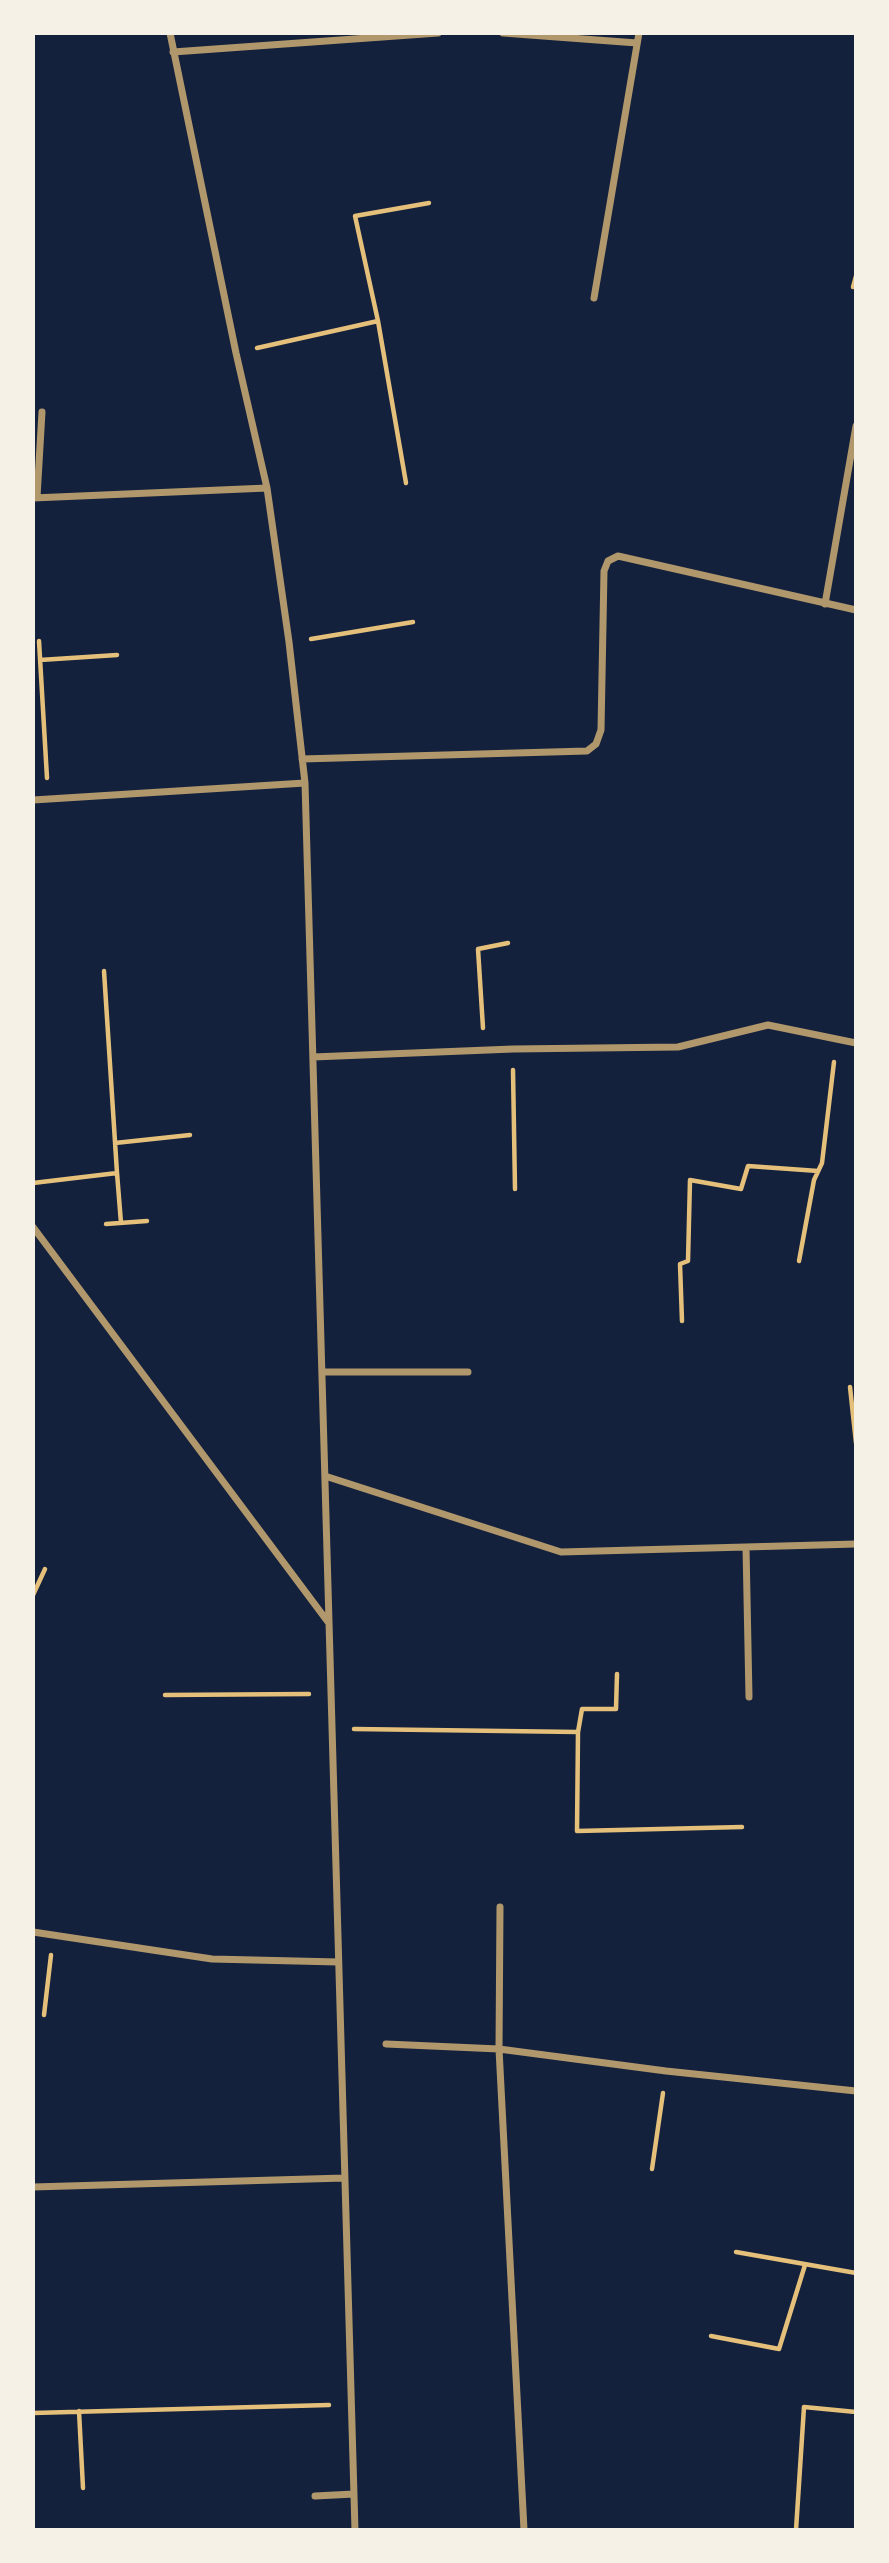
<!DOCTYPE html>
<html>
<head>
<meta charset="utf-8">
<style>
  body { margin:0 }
  #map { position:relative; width:889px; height:2563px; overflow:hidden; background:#14213d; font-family:"Source Serif 4",serif }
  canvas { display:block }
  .frame { position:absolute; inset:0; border:35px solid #f6f1e7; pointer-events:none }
</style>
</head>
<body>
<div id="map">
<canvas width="889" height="2563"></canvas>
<div class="frame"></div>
</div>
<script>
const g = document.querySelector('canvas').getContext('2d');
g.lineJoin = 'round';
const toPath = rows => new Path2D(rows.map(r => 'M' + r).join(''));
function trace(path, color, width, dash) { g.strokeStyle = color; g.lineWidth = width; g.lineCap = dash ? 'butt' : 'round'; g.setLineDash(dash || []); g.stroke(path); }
const path = toPath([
  [853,287,856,276],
  [378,321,406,483],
  [257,348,378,321,355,216,429,203],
  [311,639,413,622],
  [39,641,47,778],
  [40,660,117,655],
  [483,1028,478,949,508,943],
  [513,1070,515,1189],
  [115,1143,190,1135],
  [117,1173,121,1223],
  [33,1183,117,1173,104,971],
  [106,1224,147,1221],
  [799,1261,814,1180,822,1163,834,1062],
  [682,1321,680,1264,688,1261,690,1180,741,1189,748,1166,818,1171],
  [850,1387,856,1443],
  [33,1595,45,1569],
  [165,1695,309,1694],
  [354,1729,578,1732,577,1831,742,1827],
  [578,1732,582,1709,616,1709,617,1674],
  [44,2015,51,1955],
  [652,2169,663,2093],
  [736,2252,856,2273],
  [711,2336,779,2349,805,2265],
  [79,2411,83,2488],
  [33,2413,329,2405],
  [796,2530,804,2407,856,2412]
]);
const minor = toPath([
  [170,33,236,353,267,488,289,642,305,783,355,2530],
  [503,33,637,43],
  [173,52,438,33],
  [594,298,639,33],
  [37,497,42,412],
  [33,498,267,488],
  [825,604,856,426],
  [302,759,587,751,596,744,601,730,604,571,608,561,618,556,856,610],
  [33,800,305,783],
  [313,1057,513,1049,678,1047,768,1025,856,1043],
  [33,1227,328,1622],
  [322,1372,468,1372],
  [325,1476,561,1552,856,1544],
  [746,1547,749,1697],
  [500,1907,499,2049,524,2530],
  [33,1932,212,1959,338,1962],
  [386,2044,499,2049,666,2071,856,2091],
  [33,2187,344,2178],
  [315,2496,354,2494]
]);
trace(path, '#e5c07b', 4.5);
trace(minor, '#b1986c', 7);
</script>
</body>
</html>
